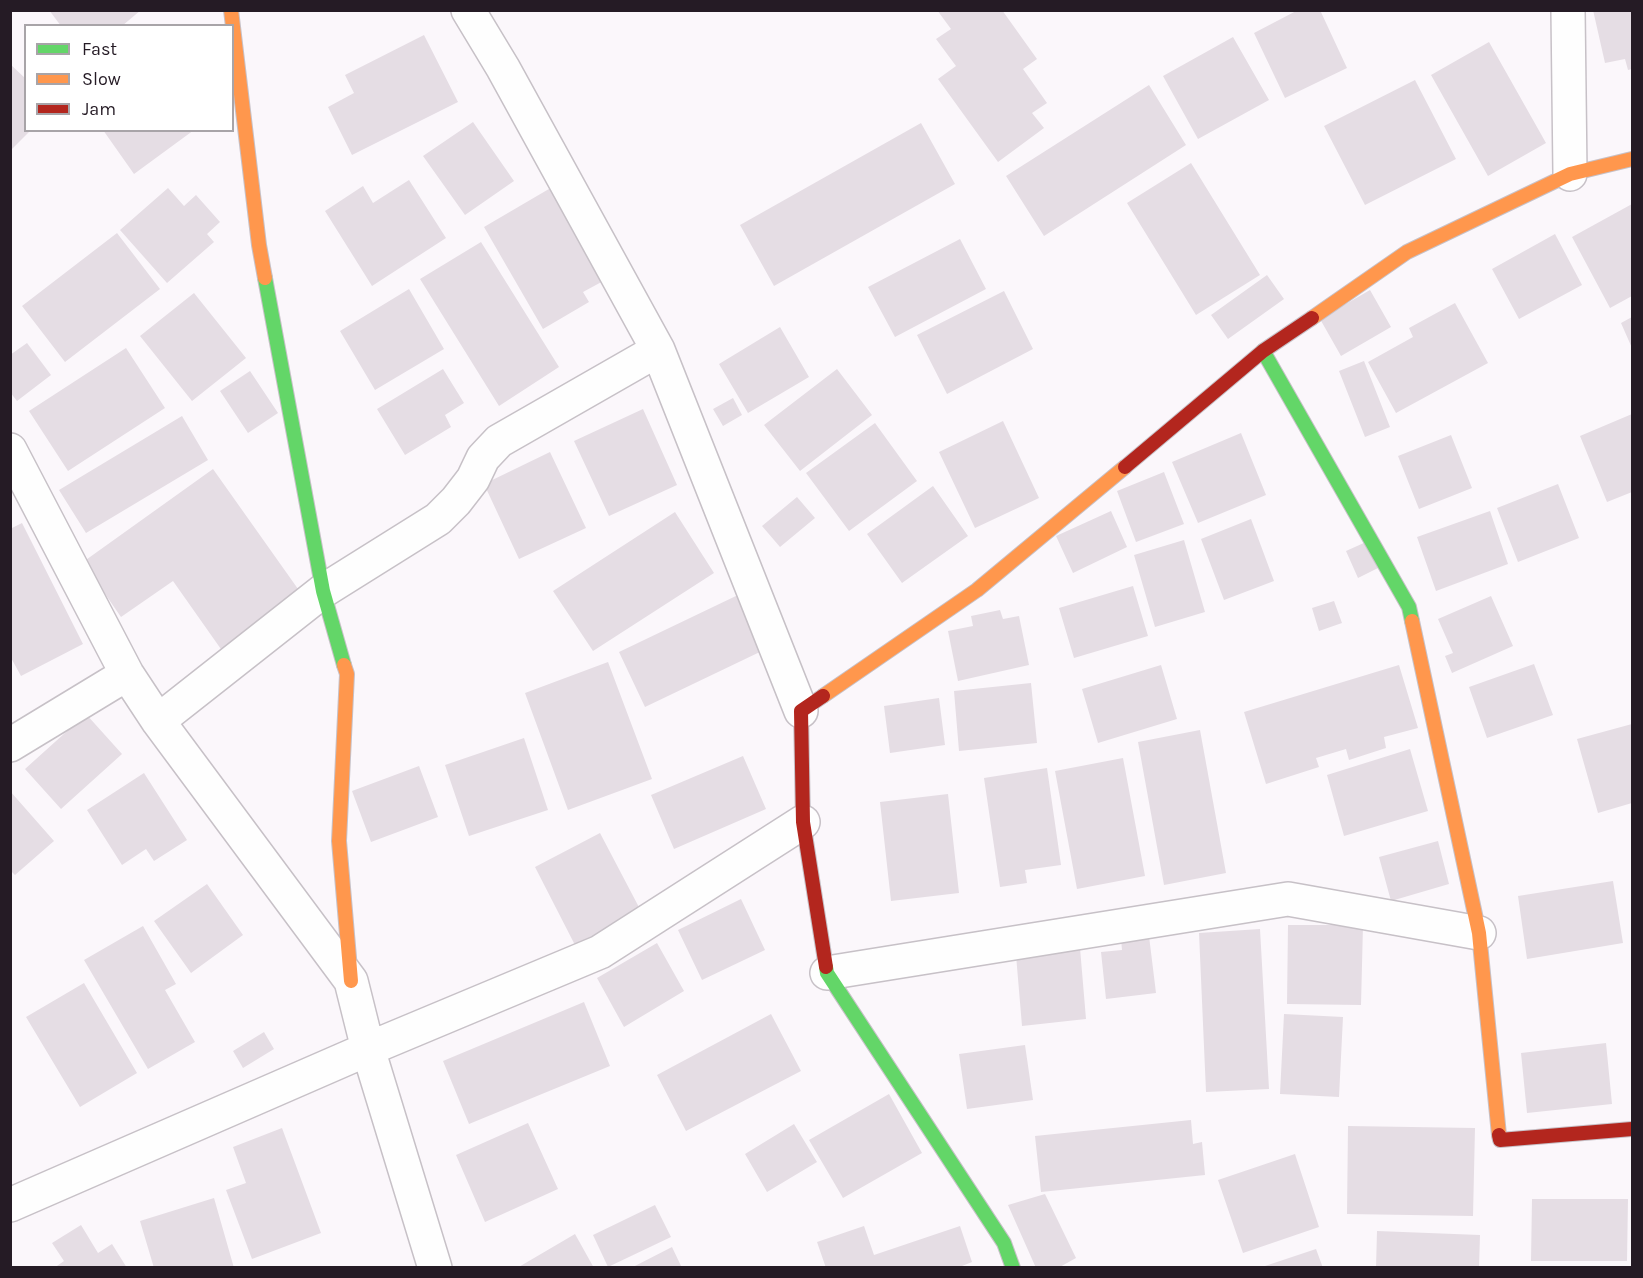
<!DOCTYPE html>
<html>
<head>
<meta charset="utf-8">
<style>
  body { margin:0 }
  #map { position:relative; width:1643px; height:1278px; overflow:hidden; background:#fbf7fb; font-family:Karla,sans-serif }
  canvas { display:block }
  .frame { position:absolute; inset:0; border:12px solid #251b25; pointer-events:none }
  .legend { position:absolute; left:24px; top:24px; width:210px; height:108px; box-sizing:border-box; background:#fff; border:2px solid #a8a4a8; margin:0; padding:8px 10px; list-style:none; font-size:18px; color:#251b25 }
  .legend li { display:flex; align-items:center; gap:12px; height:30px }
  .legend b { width:30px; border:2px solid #a8a4a8 }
</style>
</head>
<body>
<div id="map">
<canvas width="1643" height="1278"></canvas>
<div class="frame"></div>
<ul class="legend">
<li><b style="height:8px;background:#63d668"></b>Fast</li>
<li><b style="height:8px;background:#ff974d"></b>Slow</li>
<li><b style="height:8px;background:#b3261e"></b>Jam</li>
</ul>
</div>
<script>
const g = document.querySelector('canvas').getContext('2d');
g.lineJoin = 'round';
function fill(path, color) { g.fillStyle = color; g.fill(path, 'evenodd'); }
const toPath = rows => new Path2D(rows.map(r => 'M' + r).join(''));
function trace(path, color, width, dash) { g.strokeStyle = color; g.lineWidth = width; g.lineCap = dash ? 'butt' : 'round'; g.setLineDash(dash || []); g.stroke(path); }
const building = toPath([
  [49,10,141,10,122,26,61,26],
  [937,10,1002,10,1037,59,1023,69,1047,103,1032,113,1044,128,998,162,938,79,956,66,936,39,951,29],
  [1298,10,1320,10,1347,68,1285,98,1254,33],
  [1593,10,1632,10,1632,69,1628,70,1625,59,1605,63],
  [424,35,458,102,352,155,328,107,354,93,345,75],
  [1233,37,1269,100,1198,139,1163,76],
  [1489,42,1546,143,1488,176,1431,75],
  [10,64,26,79,26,130,31,130,10,151],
  [1415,80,1456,159,1365,205,1324,126],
  [1149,85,1186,145,1044,236,1006,176],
  [473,122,514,181,465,215,423,156],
  [921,123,955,184,774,286,740,225],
  [103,130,194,130,134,174],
  [1191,163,1260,275,1196,315,1127,203],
  [409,180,446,238,372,286,325,211,363,186,373,203],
  [554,186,607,279,583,292,589,302,543,329,484,227],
  [168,188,184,206,196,195,220,222,207,234,214,242,167,283,120,230],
  [1632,204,1632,296,1610,308,1572,237],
  [117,233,160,289,65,362,22,306],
  [1555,234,1582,285,1519,319,1492,269],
  [960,239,986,289,895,337,868,287],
  [481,242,559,367,499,406,420,279],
  [1267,275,1284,299,1228,339,1211,315],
  [409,289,444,349,375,390,340,331],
  [1370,290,1391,327,1341,356,1320,319],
  [1004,291,1033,349,947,394,917,335],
  [194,293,246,358,192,401,140,336],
  [1455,303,1488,363,1396,413,1368,362,1413,337,1409,328],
  [1632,317,1632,348,1621,323],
  [780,327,809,377,748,413,719,364],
  [27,343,51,375,17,401,10,392,10,355],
  [126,348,165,408,68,471,29,411],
  [1364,361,1390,427,1365,437,1339,371],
  [443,369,464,403,445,415,451,427,405,455,377,409],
  [837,369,872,415,800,471,764,425],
  [250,371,278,413,248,433,220,391],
  [733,398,742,415,723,426,713,409],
  [643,409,677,485,609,516,574,441],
  [1632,414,1632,492,1607,502,1580,436],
  [182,416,208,460,86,533,59,490],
  [1003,421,1039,498,975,528,939,452],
  [875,423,917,481,849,531,806,473],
  [1241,433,1266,495,1198,523,1172,462],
  [1451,435,1472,488,1419,509,1398,456],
  [550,452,586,528,519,559,484,484],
  [213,469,303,596,223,652,173,581,121,617,83,562],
  [1164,472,1184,524,1136,542,1117,491],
  [1558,484,1579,538,1518,562,1497,508],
  [933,486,968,536,902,583,867,534],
  [797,497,815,518,780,547,762,526],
  [1111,511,1127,547,1073,573,1056,536],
  [1490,511,1508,564,1436,591,1417,537],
  [675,512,714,573,593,651,553,591],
  [1251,519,1274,581,1224,600,1201,539],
  [22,523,83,644,21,676,10,656,10,529],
  [1184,540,1205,612,1155,627,1134,555],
  [1366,542,1378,568,1358,578,1346,551],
  [1133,586,1148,636,1074,658,1059,608],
  [738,595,764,650,645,707,619,652],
  [1491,596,1513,646,1452,673,1445,656,1453,653,1438,619],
  [1334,601,1342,623,1319,631,1312,608],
  [1000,610,1003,619,1019,616,1029,665,958,681,948,631,973,626,971,616],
  [608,662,652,779,568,810,525,693],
  [1534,664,1553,715,1487,738,1469,687],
  [1161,665,1177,719,1098,743,1082,689],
  [1399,665,1418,728,1384,737,1386,748,1349,760,1346,749,1316,758,1319,767,1266,784,1244,712],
  [1031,683,1037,743,959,751,954,691],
  [939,698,945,745,890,753,884,706],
  [86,714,122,754,61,809,25,769],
  [1632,724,1632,803,1598,813,1577,739],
  [1200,730,1226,873,1164,885,1138,742],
  [524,738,548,810,469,836,445,765],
  [1410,749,1428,811,1344,836,1327,775],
  [743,756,766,809,674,849,651,795],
  [1123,758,1145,876,1077,889,1055,771],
  [419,766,438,817,371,842,352,791],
  [1047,768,1061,865,1025,870,1027,883,1000,887,984,778],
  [144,773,187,840,154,861,146,849,122,865,87,810],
  [10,791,54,841,15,875,10,870],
  [948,794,959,893,891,901,880,802],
  [600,833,642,913,576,947,535,867],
  [1438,841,1449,884,1391,901,1379,857],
  [1613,881,1623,943,1527,959,1518,896],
  [207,884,243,935,191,973,154,921],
  [741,899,765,950,702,980,678,930],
  [1288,925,1363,925,1361,1005,1287,1004],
  [143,926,176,984,165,990,195,1042,148,1069,84,960],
  [1260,929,1269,1089,1206,1092,1199,933],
  [1149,936,1156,993,1106,999,1101,952,1122,950,1121,939],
  [657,943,684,991,624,1027,597,978],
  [1080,948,1086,1019,1022,1026,1016,955],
  [84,983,137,1073,80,1107,26,1017],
  [584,1002,610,1066,469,1124,443,1061],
  [771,1014,801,1071,686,1131,657,1075],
  [1284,1014,1343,1017,1339,1097,1280,1094],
  [264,1032,274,1049,243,1068,233,1051],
  [1606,1043,1612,1104,1527,1113,1521,1053],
  [1025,1045,1033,1100,967,1109,959,1054],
  [889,1094,922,1153,843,1198,809,1140],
  [1191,1120,1193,1144,1202,1142,1205,1175,1041,1192,1035,1136],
  [528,1123,558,1189,485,1222,456,1155],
  [794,1124,817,1162,767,1192,745,1154],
  [1348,1126,1475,1128,1473,1216,1347,1214],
  [282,1128,321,1233,252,1259,226,1190,246,1183,233,1147],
  [1295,1154,1319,1227,1243,1253,1218,1180],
  [1045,1194,1076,1258,1058,1268,1036,1268,1008,1205],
  [214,1198,234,1268,154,1268,140,1221],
  [1532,1199,1628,1199,1627,1261,1531,1261],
  [655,1205,671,1237,608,1267,593,1235],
  [81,1225,98,1253,112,1244,127,1268,54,1268,64,1261,52,1243],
  [864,1226,874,1255,960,1226,972,1262,957,1268,826,1268,817,1242],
  [1377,1231,1480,1235,1479,1268,1376,1268],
  [575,1234,594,1268,517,1268],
  [672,1247,682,1268,631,1268],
  [1316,1249,1323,1268,1262,1268,1262,1267]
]);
const street = toPath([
  [468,10,503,68,658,350,801,711],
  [1568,10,1570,174],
  [10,450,127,674,158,721,351,981,368,1049,435,1268],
  [158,721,323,591,438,519,456,501,473,479,483,458,499,441,658,350],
  [10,745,127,674],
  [827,973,1288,899,1479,933],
  [10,1205,368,1049,600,952,803,822]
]);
const fast = toPath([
  [265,278,323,591,344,665],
  [1263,351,1409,607,1412,621],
  [826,967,827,973,1004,1243,1013,1268]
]);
const slow = toPath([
  [231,10,259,245,265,278],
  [1312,318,1407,252,1570,174,1632,159],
  [1412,621,1479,933,1499,1135],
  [344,665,347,674,339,841,351,981],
  [823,696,977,590,1125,467]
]);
const jam = toPath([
  [1125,467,1263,351,1312,318],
  [823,696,801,711,803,822,826,967],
  [1499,1135,1500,1140,1632,1129]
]);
fill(building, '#e5dde4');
trace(street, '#c7c1c7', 36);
trace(fast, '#c7c1c7', 16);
trace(slow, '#c7c1c7', 16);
trace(jam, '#c7c1c7', 16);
trace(street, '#fefefe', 33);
trace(fast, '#63d668', 14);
trace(slow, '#ff974d', 14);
trace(jam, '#b3261e', 14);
</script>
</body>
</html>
